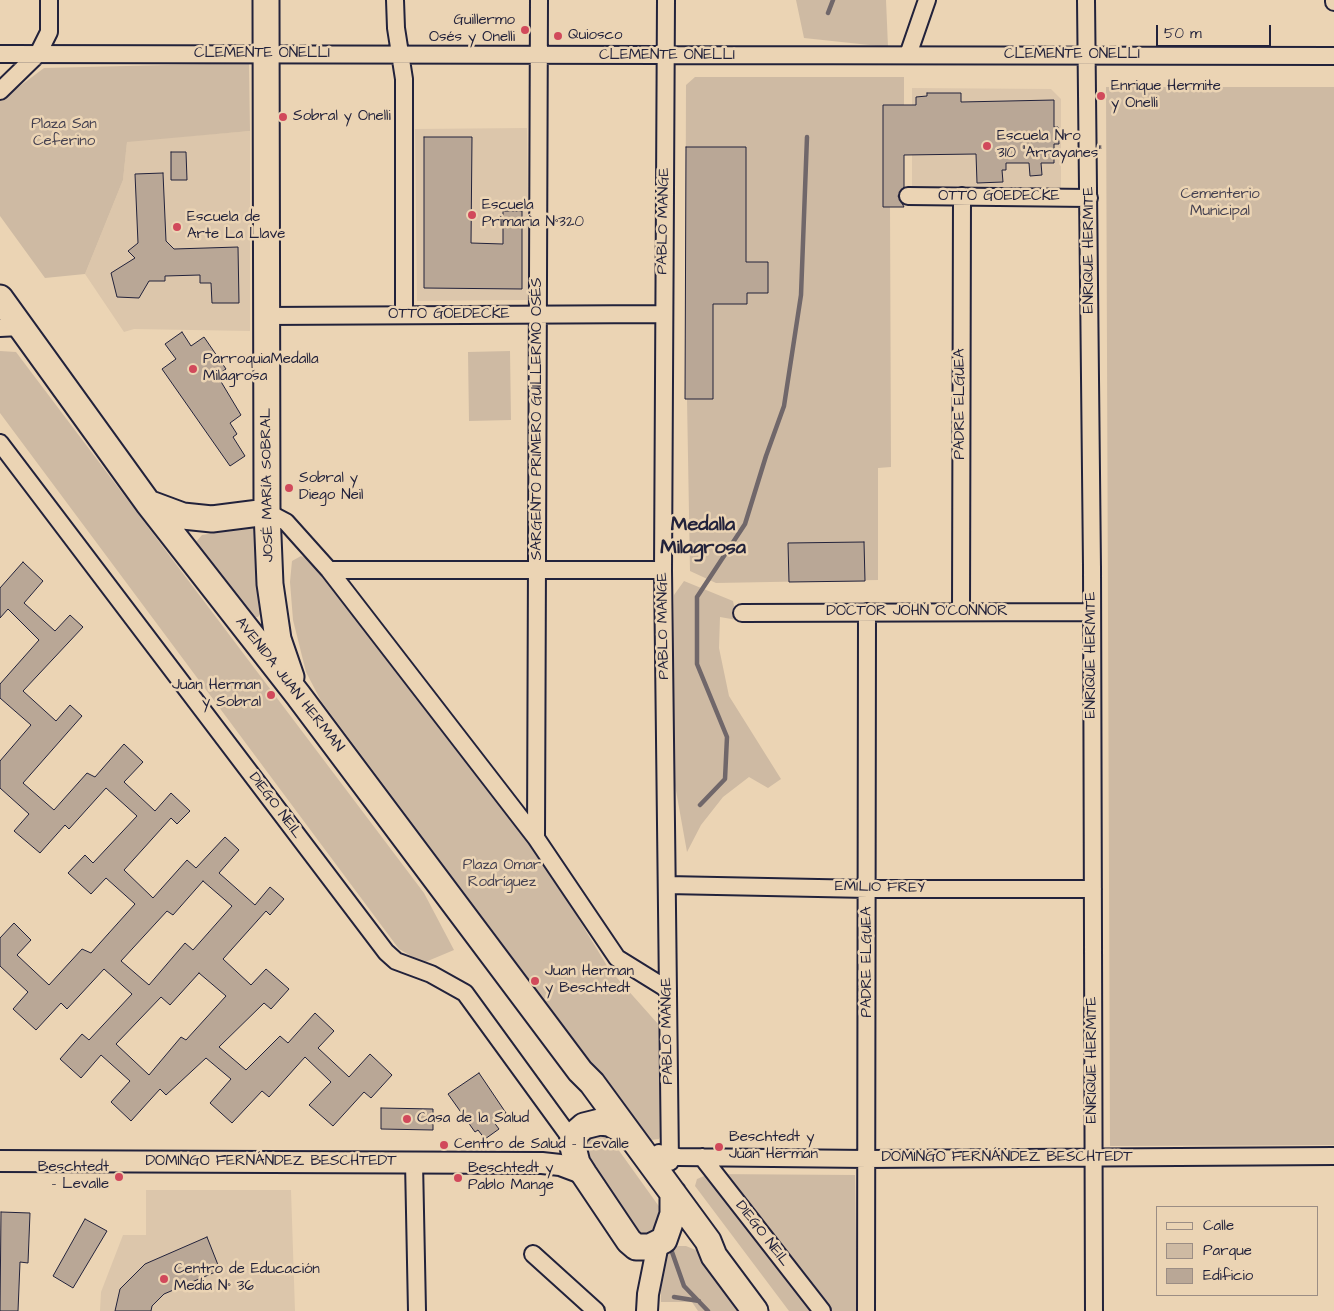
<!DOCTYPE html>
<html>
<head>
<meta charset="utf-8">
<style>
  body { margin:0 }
  #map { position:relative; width:1334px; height:1311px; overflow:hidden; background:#ebd4b4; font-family:"Architects Daughter",sans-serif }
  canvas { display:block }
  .legend { position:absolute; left:1156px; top:1206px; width:162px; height:90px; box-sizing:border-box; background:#ebd4b4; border:1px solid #9b8d84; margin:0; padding:6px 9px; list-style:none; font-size:15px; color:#22223b }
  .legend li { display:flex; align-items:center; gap:10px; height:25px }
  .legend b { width:25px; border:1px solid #9b8d84 }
  .scale { position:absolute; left:1156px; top:25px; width:115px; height:22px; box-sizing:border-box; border:2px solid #22223b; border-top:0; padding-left:6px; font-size:15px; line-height:18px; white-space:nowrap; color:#22223b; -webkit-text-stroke:4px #ebd4b4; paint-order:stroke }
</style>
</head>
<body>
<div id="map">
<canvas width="1334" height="1311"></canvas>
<ul class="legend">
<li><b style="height:6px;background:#ebd4b4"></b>Calle</li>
<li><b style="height:14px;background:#cebaa3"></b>Parque</li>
<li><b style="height:14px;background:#b9a796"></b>Edificio</li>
</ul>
<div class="scale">50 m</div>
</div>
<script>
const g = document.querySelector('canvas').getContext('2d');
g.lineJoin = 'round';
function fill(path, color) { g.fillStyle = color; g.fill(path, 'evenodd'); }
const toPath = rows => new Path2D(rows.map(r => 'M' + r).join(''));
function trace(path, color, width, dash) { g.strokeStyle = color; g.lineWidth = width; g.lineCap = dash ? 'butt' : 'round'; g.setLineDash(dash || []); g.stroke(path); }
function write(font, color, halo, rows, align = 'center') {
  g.font = font + ' "Architects Daughter",sans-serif'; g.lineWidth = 5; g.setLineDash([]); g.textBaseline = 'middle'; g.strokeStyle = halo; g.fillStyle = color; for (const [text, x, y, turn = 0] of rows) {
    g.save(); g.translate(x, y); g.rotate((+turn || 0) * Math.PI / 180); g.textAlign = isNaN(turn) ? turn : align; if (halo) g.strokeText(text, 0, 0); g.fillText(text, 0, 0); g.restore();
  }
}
const built = toPath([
  [912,88,1051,89,1061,99,1061,193,912,193],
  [527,128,529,300,417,301,415,129],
  [250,131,250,331,134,329,124,332,85,274,123,180,127,141],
  [146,1190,291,1190,295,1311,100,1311,101,1292,123,1235,146,1235]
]);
const green = toPath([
  [796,0,886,0,888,47,804,38],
  [249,63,250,131,127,142,123,180,85,274,45,278,0,216,0,101,44,68],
  [695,77,904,77,904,207,890,207,891,467,878,468,878,580,716,583,690,571,687,399,685,399,686,85],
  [1106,87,1334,87,1334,1145,1110,1146],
  [0,351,16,352,424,893,454,950,423,963,399,949,0,413],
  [510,351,511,420,469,421,468,352],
  [250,527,257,527,262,611,258,617,249,618,195,543,202,535],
  [301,556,310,560,531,845,550,872,609,969,658,1024,661,1135,659,1139,651,1140,648,1138,321,701,306,672,293,620,290,582,292,561],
  [684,581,733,601,737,620,720,617,719,648,729,696,781,779,768,788,749,777,723,797,701,825,687,852,673,774,674,595],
  [604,1134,610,1138,663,1212,658,1232,645,1235,639,1234,585,1159,584,1144,587,1139],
  [709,1174,855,1175,857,1311,789,1311,695,1186,697,1179],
  [674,1246,686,1246,698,1251,740,1311,698,1311,692,1302,661,1302,660,1260,667,1250]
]);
const stream = toPath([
  [828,13,833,0],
  [700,805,725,779,727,737,697,664,697,597,745,524,766,456,784,406,801,295,807,137],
  [672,1252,684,1286,708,1311],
  [674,1297,699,1301]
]);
const building = toPath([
  [927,93,961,93,961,102,1054,100,1054,127,1058,127,1059,144,1054,144,1054,163,1041,163,1042,175,1030,176,1029,163,1006,163,1006,170,1002,170,1003,182,977,183,976,154,904,155,904,187,898,196,904,207,883,207,883,105,916,105,916,97,927,96,927,93],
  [424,137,472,137,471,243,503,244,503,211,522,211,522,289,424,288,424,137],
  [686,147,746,147,746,262,768,262,768,293,747,293,747,304,713,304,713,399,685,399,686,147],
  [171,152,186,152,187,180,171,180,171,152],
  [163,173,166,241,174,249,238,247,239,303,212,303,211,283,200,283,200,275,165,276,165,281,149,281,139,298,117,297,111,273,135,258,128,251,138,243,135,174,163,173],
  [182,332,191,346,204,337,226,369,217,375,241,415,230,423,237,434,233,437,245,456,230,466,162,369,176,359,165,344,182,332],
  [864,542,865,581,789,582,788,543,864,542],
  [23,562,43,581,24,603,55,631,70,615,83,627,23,691,56,721,70,705,82,716,23,783,54,810,87,773,95,777,124,744,143,762,124,782,155,811,171,793,190,811,177,824,171,818,124,870,153,898,187,860,196,868,225,837,239,850,219,873,255,905,270,887,284,899,270,915,266,911,223,959,251,985,266,969,289,989,271,1009,264,1003,219,1047,246,1070,280,1036,288,1043,315,1013,334,1031,318,1048,349,1077,370,1054,392,1075,371,1098,364,1092,333,1126,309,1105,331,1082,305,1057,269,1097,262,1091,232,1123,210,1103,231,1079,206,1058,166,1095,160,1089,131,1121,111,1102,130,1081,101,1055,81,1078,60,1059,82,1034,89,1040,132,994,104,969,67,1009,61,1003,36,1030,13,1009,28,992,0,966,0,938,14,923,31,940,17,955,49,985,82,949,91,953,135,904,106,878,91,894,68,873,85,855,93,863,137,816,106,788,69,829,65,825,40,853,14,831,29,814,0,788,0,761,31,725,0,698,0,684,39,640,8,609,0,618,0,588,23,562],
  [203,881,232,906,193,950,185,943,149,985,121,961,167,911,173,915,203,881],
  [199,973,226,996,186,1040,181,1037,149,1075,116,1044,161,997,170,1005,199,973],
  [479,1073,506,1113,493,1121,499,1129,485,1139,478,1130,475,1132,448,1094,479,1073],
  [381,1108,433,1109,433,1130,381,1129,381,1108],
  [1,1212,30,1213,28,1263,20,1262,18,1311,0,1311,1,1212],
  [85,1219,107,1231,73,1288,53,1276,85,1219],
  [207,1237,220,1270,164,1294,152,1306,151,1311,115,1311,120,1289,145,1264,207,1237]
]);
const minor = toPath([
  [395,0,396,28,404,79,404,315],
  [666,0,663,570,670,1162],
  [1086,0,1092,566,1094,1311],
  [1334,0,1334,2],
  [0,54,1334,56],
  [908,55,927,0],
  [0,91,38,54,49,32,49,0],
  [908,196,1089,198],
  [265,316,663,314],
  [0,328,20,327],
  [0,443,386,952,396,961,431,974,465,993,572,1140],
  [267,512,286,522,329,570,536,838,617,958,667,989],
  [329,570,663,570],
  [961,612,962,196],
  [742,613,1092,612],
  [536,838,539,0],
  [667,885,868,889,1093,889],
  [659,1153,679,1157,867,1159,1334,1156],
  [702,1157,822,1311],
  [414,1162,417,1311],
  [533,1254,596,1311],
  [866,1311,867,612]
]);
const tertiary = toPath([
  [0,1161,542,1163,560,1165,584,1174],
  [647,1311,648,1294,658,1244]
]);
const primary = toPath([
  [266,0,267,512,270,584,278,639,291,677],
  [0,298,148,503,298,695,580,1071,592,1083,708,1241,714,1256,755,1311],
  [148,503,183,516,212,519,267,512],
  [628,1133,609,1123,600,1122,584,1126,576,1133,572,1143,577,1163,584,1174,629,1241,636,1247,650,1247,664,1240,673,1214,673,1193]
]);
const markers = [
  [525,30,5,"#d1495b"],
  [558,36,5,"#d1495b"],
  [1101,96,5,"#d1495b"],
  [283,117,5,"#d1495b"],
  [987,146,5,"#d1495b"],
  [472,215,5,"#d1495b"],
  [177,227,5,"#d1495b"],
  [193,369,5,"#d1495b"],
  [289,488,5,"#d1495b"],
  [271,695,5,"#d1495b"],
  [535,981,5,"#d1495b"],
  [407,1119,5,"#d1495b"],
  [444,1145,5,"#d1495b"],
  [719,1147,5,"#d1495b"],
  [119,1177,5,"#d1495b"],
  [458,1178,5,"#d1495b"],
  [164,1279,5,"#d1495b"]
];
const poiNames = [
  ["Guillermo",515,21,"right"],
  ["Osés y Onelli",515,38,"right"],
  ["Quiosco",568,36],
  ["Enrique Hermite",1111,87],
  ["y Onelli",1111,104],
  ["Sobral y Onelli",293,117],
  ["Escuela Nro",997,137],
  ["310 \"Arrayanes\"",997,154],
  ["Escuela",482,206],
  ["Primaria N°320",482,223],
  ["Escuela de",187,218],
  ["Arte La Llave",187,235],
  ["ParroquiaMedalla",203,360],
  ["Milagrosa",203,377],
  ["Sobral y",299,479],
  ["Diego Neil",299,496],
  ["Juan Herman",261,686,"right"],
  ["y Sobral",261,703,"right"],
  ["Juan Herman",545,972],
  ["y Beschtedt",545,989],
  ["Casa de la Salud",417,1119],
  ["Beschtedt y",729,1138],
  ["Juan Herman",729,1155],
  ["Centro de Salud - Levalle",454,1145],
  ["Beschtedt",109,1168,"right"],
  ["- Levalle",109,1185,"right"],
  ["Beschtedt y",468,1169],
  ["Pablo Mange",468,1186],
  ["Centro de Educación",174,1270],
  ["Media N° 36",174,1287]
];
const streetNames = [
  ["CLEMENTE ONELLI",262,54],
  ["CLEMENTE ONELLI",1072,55],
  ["CLEMENTE ONELLI",667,56],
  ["OTTO GOEDECKE",999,197],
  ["PABLO MANGE",664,221,-89],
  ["ENRIQUE HERMITE",1090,250,-90],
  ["OTTO GOEDECKE",449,315],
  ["PADRE ELGUEA",961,404,-90],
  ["SARGENTO PRIMERO GUILLERMO OSÉS",538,419,-90],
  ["JOSÉ MARÍA SOBRAL",268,485,-91],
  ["DOCTOR JOHN O'CONNOR",917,612],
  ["PABLO MANGE",664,626,-91],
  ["ENRIQUE HERMITE",1092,655,-90],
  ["AVENIDA JUAN HERMAN",289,685,52],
  ["DIEGO NEIL",275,806,53],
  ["EMILIO FREY",880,888,1],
  ["PADRE ELGUEA",868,962,-90],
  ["PABLO MANGE",668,1031,-91],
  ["ENRIQUE HERMITE",1093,1060,-90],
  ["DOMINGO FERNÁNDEZ BESCHTEDT",1007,1158],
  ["DOMINGO FERNÁNDEZ BESCHTEDT",271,1162],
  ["DIEGO NEIL",762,1234,52]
];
const parkNames = [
  ["Plaza San",64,125],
  ["Ceferino",64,142],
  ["Cementerio",1220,195],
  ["Municipal",1220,212],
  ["Plaza Omar",502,866],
  ["Rodríguez",502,883]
];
const districtNames = [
  ["Medalla",703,526],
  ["Milagrosa",703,549]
];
fill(built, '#dcc6ab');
fill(green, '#cebaa3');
trace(stream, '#70676a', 4.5);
fill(building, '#b9a796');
trace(building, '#22223b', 1);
trace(minor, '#22223b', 20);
trace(tertiary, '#22223b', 24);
trace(primary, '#22223b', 29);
trace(minor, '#ebd4b4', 16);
trace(tertiary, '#ebd4b4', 20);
trace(primary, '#ebd4b4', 25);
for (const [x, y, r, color] of markers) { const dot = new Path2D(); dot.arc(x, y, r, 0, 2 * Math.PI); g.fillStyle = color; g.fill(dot); trace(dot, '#ebd4b4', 2); }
write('15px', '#22223b', '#ebd4b4', poiNames, 'left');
write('15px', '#22223b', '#ebd4b4', streetNames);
write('15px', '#444050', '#ebd4b4', parkNames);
write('bold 20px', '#22223b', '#ebd4b4', districtNames);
</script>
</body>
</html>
